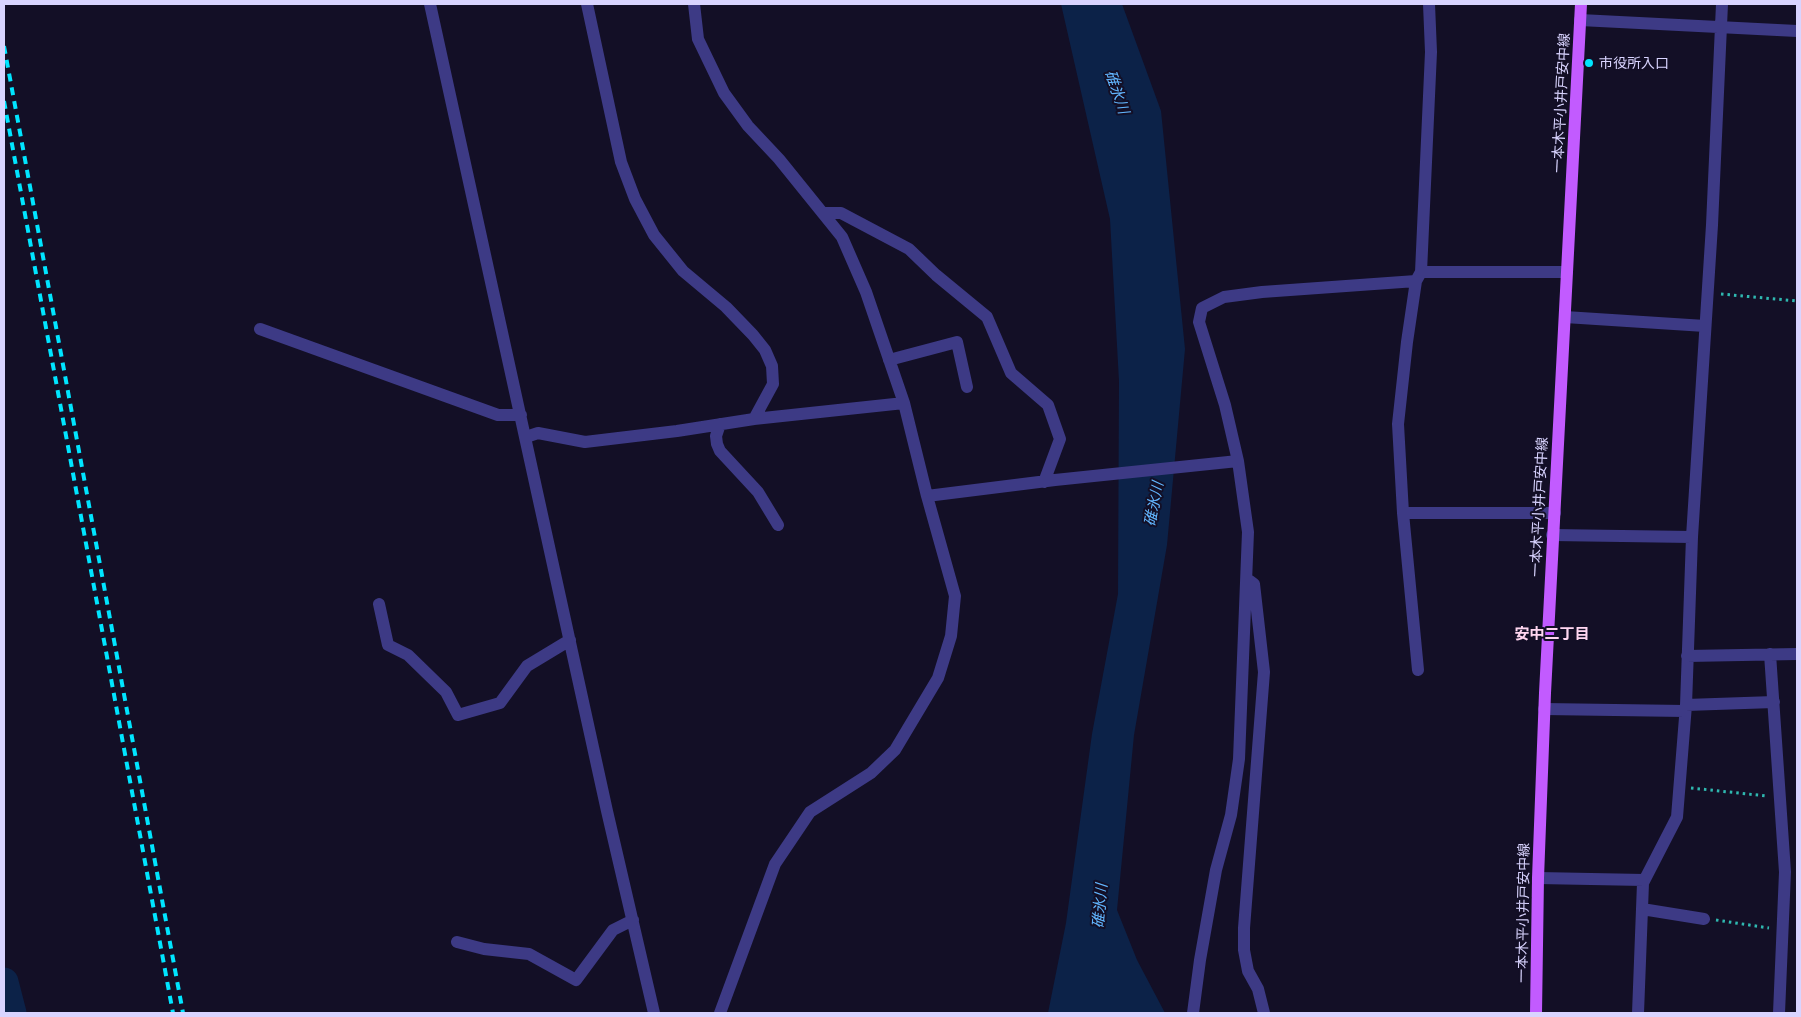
<!DOCTYPE html>
<html>
<head>
<meta charset="utf-8">
<style>
  body { margin:0 }
  #map { position:relative; width:1801px; height:1017px; overflow:hidden; background:#130f26; font-family:Commissioner,sans-serif }
  canvas { display:block }
  .frame { position:absolute; inset:0; border:5px solid #d9d4ff; pointer-events:none }
</style>
</head>
<body>
<div id="map">
<canvas width="1801" height="1017"></canvas>
<div class="frame"></div>
</div>
<script>
const g = document.querySelector('canvas').getContext('2d');
g.lineJoin = 'round';
function fill(path, color) { g.fillStyle = color; g.fill(path, 'evenodd'); }
const toPath = rows => new Path2D(rows.map(r => 'M' + r).join(''));
function trace(path, color, width, dash) { g.strokeStyle = color; g.lineWidth = width; g.lineCap = dash ? 'butt' : 'round'; g.setLineDash(dash || []); g.stroke(path); }
function write(font, color, halo, rows, align = 'center') {
  g.font = font + ' Commissioner,"Noto Sans JP",sans-serif'; g.lineWidth = 4; g.setLineDash([]); g.textBaseline = 'middle'; g.strokeStyle = halo; g.fillStyle = color; for (const [text, x, y, turn = 0] of rows) {
    g.save(); g.translate(x, y); g.rotate((+turn || 0) * Math.PI / 180); g.textAlign = isNaN(turn) ? turn : align; if (halo) g.strokeText(text, 0, 0); g.fillText(text, 0, 0); g.restore();
  }
}
const water = toPath([
  [1061,4,1122,4,1161,111,1185,349,1167,545,1134,735,1117,910,1137,960,1165,1013,1048,1013,1066,923,1092,734,1118,594,1119,381,1110,219]
]);
const river = toPath([
  [4,982,12,1013]
]);
const path = toPath([
  [1721,294,1797,301],
  [1691,788,1767,796],
  [1716,920,1769,928]
]);
const minor = toPath([
  [430,4,607,811,654,1013],
  [587,4,621,162,635,199,654,235,683,271,726,307,753,335,765,350,772,366,773,384,754,419],
  [694,4,698,39,724,93,748,126,779,159,842,237,866,292,904,403,927,496,955,596,951,636,938,678,895,750,871,773,810,812,775,864,720,1013],
  [1580,20,1797,31],
  [823,213,841,213,909,249,936,275,987,317,1011,373,1048,405,1060,439,1044,482],
  [1421,272,1567,272],
  [1565,317,1705,326],
  [260,329,498,415,521,415],
  [889,360,957,342,967,387],
  [720,424,716,436,717,444,720,451,758,492,778,525],
  [526,437,538,433,585,442,677,431,754,419,904,403],
  [927,496,1055,480,1238,461],
  [1403,513,1555,513],
  [1552,535,1692,537],
  [1250,581,1254,584,1264,672,1244,928,1244,950,1248,971,1258,989,1264,1013],
  [379,604,388,645,408,655,446,692,458,715,500,703,527,666,570,640],
  [1770,654,1785,872,1779,1013],
  [1687,656,1797,654],
  [1418,670,1403,513,1398,424,1407,342,1416,281,1421,272,1431,52,1429,4],
  [1686,705,1774,702],
  [1544,709,1685,711],
  [1538,878,1644,880],
  [1642,909,1704,919],
  [457,942,484,949,529,954,576,980,613,930,633,920],
  [1193,1013,1200,960,1216,870,1231,815,1239,759,1248,532,1238,461,1225,405,1199,322,1202,308,1224,297,1262,292,1416,281],
  [1638,1013,1643,883,1677,817,1686,705,1692,537,1712,225,1722,4]
]);
const major = toPath([
  [1536,1013,1538,878,1545,693,1581,4]
]);
const rail = toPath([
  [4,46,183,1013],
  [4,101,173,1013]
]);
const markers = [
  [1589,63,5,"#00e5ff"]
];
const poiNames = [
  ["市役所入口",1599,63]
];
const streetNames = [
  ["一本木平小井戸安中線",1561,103,-87],
  ["一本木平小井戸安中線",1539,507,-87],
  ["一本木平小井戸安中線",1523,913,-89]
];
const waterNames = [
  ["碓氷川",1117,92,71],
  ["碓氷川",1154,504,-79],
  ["碓氷川",1100,906,-85]
];
const neighbourhoodNames = [
  ["安中二丁目",1552,634]
];
fill(water, '#0c2248');
trace(river, '#0c2248', 29);
trace(path, '#2fb8b0', 3, [2.5, 4]);
trace(minor, '#3d3a85', 12);
trace(major, '#c25bff', 12);
trace(rail, '#00e5ff', 4, [8, 6]);
for (const [x, y, r, color] of markers) { const dot = new Path2D(); dot.arc(x, y, r, 0, 2 * Math.PI); g.fillStyle = color; g.fill(dot); trace(dot, '#130f26', 2); }
write('14px', '#d9d4ff', '#130f26', poiNames, 'left');
write('14px', '#d9d4ff', '#130f26', streetNames);
write('italic 15px', '#62b6ff', '#130f26', waterNames);
write('bold 15px', '#ffd6f0', '#130f26', neighbourhoodNames);
</script>
</body>
</html>
